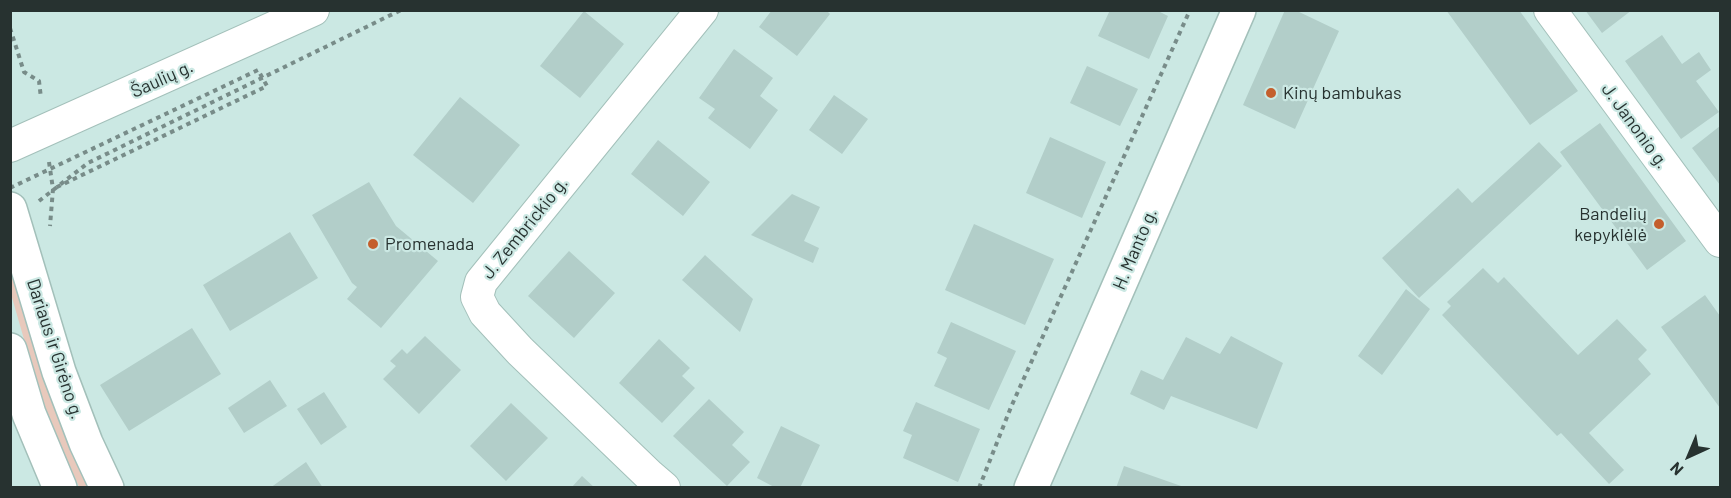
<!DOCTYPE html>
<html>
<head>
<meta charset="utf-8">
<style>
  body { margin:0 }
  #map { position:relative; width:1731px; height:498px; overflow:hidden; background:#cbe8e3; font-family:Barlow,sans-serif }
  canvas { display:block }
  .frame { position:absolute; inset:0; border:12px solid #273230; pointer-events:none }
  .north { position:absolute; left:1659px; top:426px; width:60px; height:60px; -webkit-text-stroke:4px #cbe8e3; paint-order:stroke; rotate:224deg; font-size:16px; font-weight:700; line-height:24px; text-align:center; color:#273230 }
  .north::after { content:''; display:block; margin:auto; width:21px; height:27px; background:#273230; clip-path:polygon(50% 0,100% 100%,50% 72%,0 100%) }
</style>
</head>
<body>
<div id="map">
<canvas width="1731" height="498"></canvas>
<div class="frame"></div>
<div class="north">N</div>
</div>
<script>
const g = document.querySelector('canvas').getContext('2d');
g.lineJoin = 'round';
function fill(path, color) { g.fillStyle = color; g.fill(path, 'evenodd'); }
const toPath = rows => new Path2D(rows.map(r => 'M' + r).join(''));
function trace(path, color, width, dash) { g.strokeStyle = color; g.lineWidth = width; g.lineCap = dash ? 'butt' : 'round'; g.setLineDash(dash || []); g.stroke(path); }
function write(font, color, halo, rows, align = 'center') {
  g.font = font + ' Barlow,sans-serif'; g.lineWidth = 4.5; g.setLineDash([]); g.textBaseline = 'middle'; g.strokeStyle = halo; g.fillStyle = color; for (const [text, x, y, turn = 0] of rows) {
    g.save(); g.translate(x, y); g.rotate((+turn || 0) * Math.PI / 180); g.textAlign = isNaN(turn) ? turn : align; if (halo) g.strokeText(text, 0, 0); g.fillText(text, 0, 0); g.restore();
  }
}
const green = toPath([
  [10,250,89,487,79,487,42,402,11,294]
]);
const building = toPath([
  [772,10,826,10,830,14,797,56,759,27],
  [1110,10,1156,10,1168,16,1149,59,1098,36],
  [1285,10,1295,10,1339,31,1295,129,1243,105],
  [1446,10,1519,10,1578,91,1530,125],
  [1585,10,1632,10,1602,33],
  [584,11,624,44,580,98,540,66],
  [1662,35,1682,64,1699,52,1711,70,1696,81,1719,112,1681,139,1625,61],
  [734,49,773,78,760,96,778,110,750,149,708,118,715,109,699,98],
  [1087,66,1138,89,1120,126,1070,103],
  [834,95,868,119,842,154,809,130],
  [460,97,520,145,473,203,413,155],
  [1600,123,1686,241,1647,270,1560,152],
  [1720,126,1720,185,1692,148],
  [1050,137,1106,162,1082,218,1026,193],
  [658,140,710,182,683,216,631,174],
  [1539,142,1562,166,1419,298,1382,258,1458,188,1472,203],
  [369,182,396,226,438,261,381,328,347,299,357,287,352,283,312,215],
  [792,194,820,207,804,241,819,248,813,263,751,235],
  [974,224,1054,259,1025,325,945,290],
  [290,232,318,278,230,331,203,285],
  [569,251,615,293,574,338,528,296],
  [705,255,753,299,740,332,682,280],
  [1483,268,1498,283,1504,277,1578,355,1617,319,1647,350,1638,359,1651,374,1589,433,1624,470,1609,484,1561,433,1557,436,1442,315,1451,306,1447,302],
  [1406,289,1430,309,1382,375,1358,356],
  [1705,295,1720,316,1720,408,1661,327],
  [951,322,1016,351,989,410,934,386,947,358,937,353],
  [192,328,221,374,129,431,100,385],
  [425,336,461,370,419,414,383,379,396,366,390,361,402,349,407,354],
  [1231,336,1283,363,1257,429,1171,396,1164,410,1130,394,1141,370,1163,380,1186,337,1220,354],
  [659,339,690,368,682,376,695,388,662,423,619,383],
  [270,380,287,406,244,433,228,408],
  [324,392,347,427,321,445,297,409],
  [709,399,744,432,732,445,750,462,727,486,673,436],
  [916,402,980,429,958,482,903,458,912,435,903,431],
  [511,403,548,438,506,481,470,446],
  [781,426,820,445,800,488,776,488,757,478],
  [306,462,323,488,270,488],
  [1124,466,1184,487,1184,488,1116,488],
  [582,476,595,488,571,488]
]);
const path = toPath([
  [10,28,24,72,39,81,41,98],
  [49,162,53,189,50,226],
  [39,201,88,163,401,10],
  [979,488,1011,407,1190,10]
]);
const minor = toPath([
  [1550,10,1720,241],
  [10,146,313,10],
  [664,488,650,476,520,351,485,313,477,297,481,282,702,10]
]);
const major = toPath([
  [10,209,59,372,86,443,107,488],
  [10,350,29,414,60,488],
  [1031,488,1239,10]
]);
const pathBridge = toPath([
  [10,188,258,70,267,86,53,189]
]);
const markers = [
  [1271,93,6,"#c45f2d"],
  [1659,224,6,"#c45f2d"],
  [373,244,6,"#c45f2d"]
];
const streetNames = [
  ["Šaulių g.",162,79,-24],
  ["J. Janonio g.",1635,126,54],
  ["J. Zembrickio g.",525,228,-51],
  ["H. Manto g.",1135,249,-67],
  ["Dariaus ir Girėno g.",55,349,72]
];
const poiNames = [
  ["Kinų bambukas",1283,93],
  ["Bandelių",1647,214,"right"],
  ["kepyklėlė",1647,235,"right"],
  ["Promenada",385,244]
];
fill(green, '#e8c9bc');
fill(building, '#b2cec9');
trace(minor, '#a3c0ba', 34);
trace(major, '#a3c0ba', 36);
trace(path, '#788c89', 4, [4.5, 4.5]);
trace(minor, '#fff', 32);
trace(major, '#fff', 33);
trace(pathBridge, '#788c89', 4, [4.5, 4.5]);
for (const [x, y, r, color] of markers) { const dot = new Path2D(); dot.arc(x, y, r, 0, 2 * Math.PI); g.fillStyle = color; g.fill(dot); trace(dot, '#cbe8e3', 2); }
write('18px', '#273230', '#cbe8e3', streetNames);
write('18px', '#273230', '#cbe8e3', poiNames, 'left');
</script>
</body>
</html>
